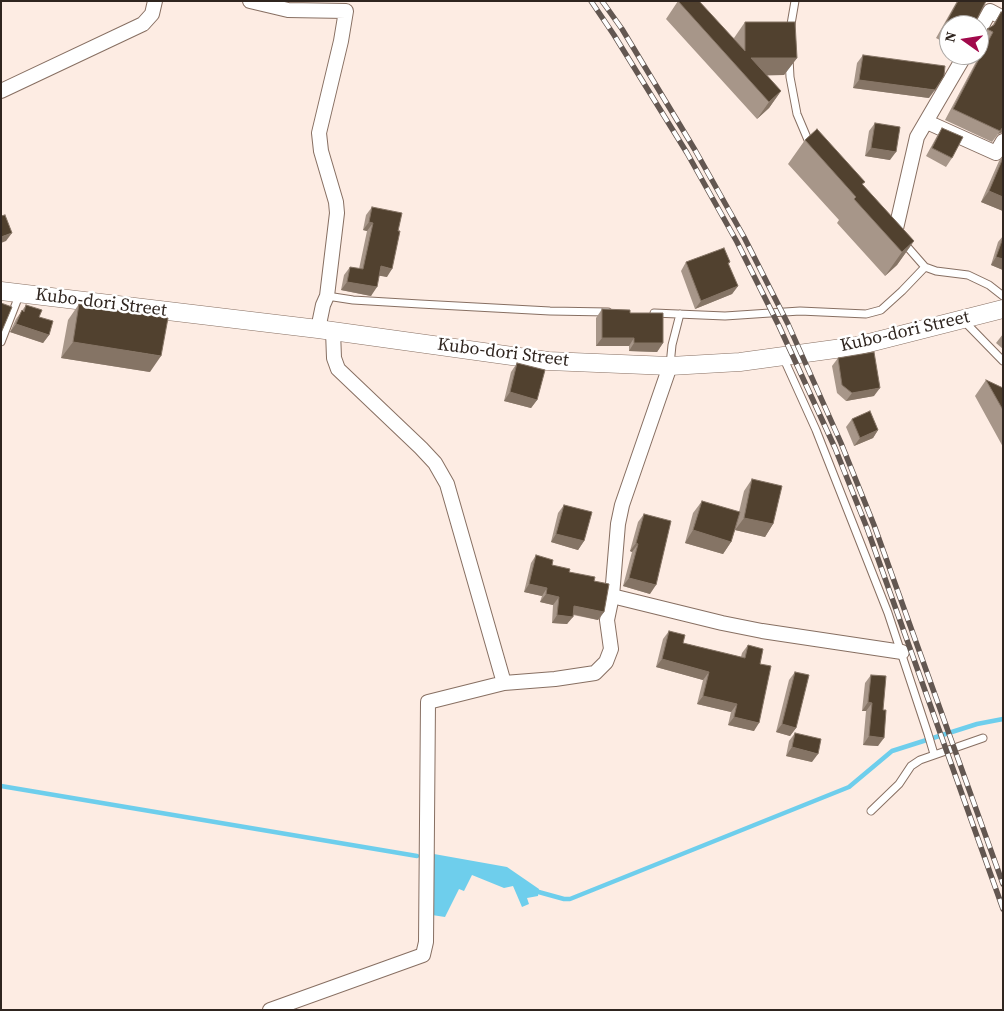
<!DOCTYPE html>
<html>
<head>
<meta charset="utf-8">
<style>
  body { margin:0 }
  #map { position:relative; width:1004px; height:1011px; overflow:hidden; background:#fdece3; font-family:"Source Serif 4",serif }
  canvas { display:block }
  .frame { position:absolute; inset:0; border:2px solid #2f251f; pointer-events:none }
  .north { position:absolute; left:939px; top:15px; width:50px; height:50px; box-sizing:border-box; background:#fff; border:1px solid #aca8a5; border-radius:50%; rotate:283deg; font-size:14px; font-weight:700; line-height:20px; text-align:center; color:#2f251f }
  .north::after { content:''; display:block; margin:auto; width:18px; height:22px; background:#a1094b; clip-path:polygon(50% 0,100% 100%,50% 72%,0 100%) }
</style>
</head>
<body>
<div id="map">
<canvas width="1004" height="1011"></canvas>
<div class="frame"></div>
<div class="north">N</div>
</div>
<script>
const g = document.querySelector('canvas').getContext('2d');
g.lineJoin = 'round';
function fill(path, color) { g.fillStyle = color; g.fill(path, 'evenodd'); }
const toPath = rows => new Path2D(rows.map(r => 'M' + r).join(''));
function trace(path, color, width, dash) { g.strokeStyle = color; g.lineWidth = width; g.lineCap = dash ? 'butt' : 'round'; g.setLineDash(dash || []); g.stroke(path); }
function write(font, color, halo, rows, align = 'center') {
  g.font = font + ' "Source Serif 4",serif'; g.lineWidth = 5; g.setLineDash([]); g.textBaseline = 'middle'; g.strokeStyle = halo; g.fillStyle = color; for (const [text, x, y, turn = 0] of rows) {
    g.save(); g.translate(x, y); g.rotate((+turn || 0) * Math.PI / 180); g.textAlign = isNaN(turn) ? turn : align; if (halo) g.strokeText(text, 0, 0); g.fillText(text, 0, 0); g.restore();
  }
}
const water = toPath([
  [434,854,507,867,539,889,538,896,527,898,529,904,522,907,513,886,504,888,472,875,464,891,459,889,445,917,432,915,432,866]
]);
const stream = toPath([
  [1,786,417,856],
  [535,891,564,899,570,899,849,787,892,751,977,724,1003,719]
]);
const service = toPath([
  [790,30,795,1],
  [789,58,790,77,797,114,808,140,813,145],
  [904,243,925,267,936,271,968,275,989,285,1003,296],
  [327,296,353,300,420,304,550,311,608,312],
  [654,313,725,316,800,311,866,314,881,310,902,291,925,267],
  [963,320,1003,361],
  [1,342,20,293],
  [783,357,816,430,888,613,928,734,934,754],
  [670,365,672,345,680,314],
  [871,811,899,784,911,766,920,760,983,738]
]);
const minor = toPath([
  [250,1,288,10,346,11,341,41,319,133,321,151,336,202,337,213,327,296,323,305,318,329],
  [979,31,990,11,1003,18],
  [1,91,143,24,152,14,155,1],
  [927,122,996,153,1003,141],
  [895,233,917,137,965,55],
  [333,331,334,358,338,369,421,448,435,463,447,484,504,683],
  [612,596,722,623,762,631,902,652],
  [270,1010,423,955,426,942,428,702,504,683,555,679,595,673,606,662,611,649,607,620,612,596,618,524,622,505,670,366]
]);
const tertiary = toPath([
  [1,291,318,329,548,361,670,366,740,362,857,346,1003,309]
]);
const rail = toPath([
  [591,1,614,35,687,153,737,242,779,326,835,448,867,528,1003,909],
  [602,1,622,29,695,150,744,237,788,324,841,443,874,525,1003,884]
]);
const wall = toPath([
  [678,1,734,38,745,22,797,58,784,75,767,75,781,91,769,108,757,119,666,19],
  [957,1,986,1,977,19,949,25,949,45,936,38],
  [1001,12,1003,132,998,134,992,142,945,120,986,43,979,40,987,29,992,26],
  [863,55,929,98,853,88,857,63],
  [875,123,890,160,865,156,869,131],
  [942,128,952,158,946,167,926,156,937,136],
  [805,140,863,185,914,241,897,265,885,276,837,223,839,220,788,164],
  [1003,155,1003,211,981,202,999,161],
  [372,207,387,277,379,275,371,296,341,290,344,275,350,267,359,269,367,231,363,230,366,215],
  [1003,236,1003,270,991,265,998,242],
  [686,262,730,262,728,265,738,286,732,294,695,309,681,271],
  [79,304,150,372,61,358,68,320],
  [26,305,39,317,49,335,43,343,10,332,16,319],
  [602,309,630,313,663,343,657,352,629,351,629,346,596,346,596,318],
  [1003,334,1003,349,996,343],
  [838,358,874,396,846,401,837,393,832,366],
  [517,363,537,400,531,408,504,401,511,372],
  [986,380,1003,388,1003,447,975,396],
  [852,419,878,430,873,438,854,446,846,427],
  [752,479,773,524,765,537,735,530,731,542,723,554,685,543,693,513,702,501,739,512,744,491],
  [564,505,584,541,578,550,551,542,558,513],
  [644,514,650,594,623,586,632,552,630,551,638,522],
  [536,555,552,565,594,581,604,612,598,620,573,615,567,624,552,623,553,605,540,602,542,596,524,592,531,563],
  [669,631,683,643,741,657,742,653,748,645,760,664,754,731,728,725,731,712,697,704,703,680,656,667,663,639],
  [795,672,796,728,790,736,776,732,789,680],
  [871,675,883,710,878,746,863,745,866,711,862,711,865,683],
  [795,733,812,762,786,756,789,741]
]);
const shadedWall = toPath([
  [751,58,797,58,784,75,745,76],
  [859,80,935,90,929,98,853,88],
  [781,91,769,108,757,119,769,102],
  [1003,127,1003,132,998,134,992,142],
  [871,148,896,152,890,160,865,156],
  [989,191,1003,197,1003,211,981,202],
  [369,222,373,223,367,231,363,230],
  [12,233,6,241,1,243,1,237],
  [914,241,897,265,885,276,902,252],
  [996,257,1003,259,1003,270,991,265],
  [381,266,392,269,387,277,375,275],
  [347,282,377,287,371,296,341,290],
  [738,286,732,294,695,309,701,301],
  [16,324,49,335,43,343,10,332],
  [602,338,634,338,629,346,596,346],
  [73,342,161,356,150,372,61,358],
  [634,343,663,343,657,352,629,351],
  [880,388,874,396,846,401,852,393],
  [510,392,537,400,531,408,504,401],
  [878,430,873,438,854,446,860,438],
  [744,518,773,524,765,537,735,530],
  [693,530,731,542,723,554,685,543],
  [556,534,584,541,578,550,551,542],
  [636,543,638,544,632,552,630,551],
  [629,578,656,585,650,594,623,586],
  [529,584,547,588,542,596,524,592],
  [546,594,559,597,553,605,540,602],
  [574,606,604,612,598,620,568,613],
  [557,615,573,617,567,624,552,623],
  [662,659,709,672,703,680,656,667],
  [703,696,737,704,731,712,697,704],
  [868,702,872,703,866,711,862,711],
  [734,717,759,723,754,731,728,725],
  [782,724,796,728,790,736,776,732],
  [869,736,884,738,878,746,863,745],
  [792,747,818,754,812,762,786,756]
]);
const building = toPath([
  [678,1,699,1,745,51,745,22,795,22,797,58,751,58,781,91,769,102,678,1],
  [958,1,986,1,977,19,977,25,949,25,949,34,942,30,958,1],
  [1001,12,1003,12,1003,127,1000,131,953,109,993,32,987,29,994,25,1001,12],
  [863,55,945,66,944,76,935,90,859,80,863,55],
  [875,123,900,127,896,152,871,148,875,123],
  [942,128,963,137,952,158,932,148,942,128],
  [817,129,865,182,862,184,914,241,902,252,854,199,856,197,805,140,817,129],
  [1003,158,1003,197,989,191,1003,158],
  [372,207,402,213,398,231,400,231,392,269,381,266,377,287,347,282,350,267,363,269,373,223,369,222,372,207],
  [5,215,12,233,1,237,1,216,5,215],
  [1003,238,1003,259,996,257,1003,238],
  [724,248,730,262,728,263,738,286,701,301,686,262,724,248],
  [1,303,12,307,1,333,1,303],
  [79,304,168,318,161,356,73,342,79,304],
  [26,305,42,310,39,317,53,321,49,335,16,324,22,310,24,312,26,305],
  [602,309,630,310,630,313,663,313,663,343,634,343,634,338,602,338,602,309],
  [874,352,880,388,852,393,842,385,838,358,874,352],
  [517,363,545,370,537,400,510,392,517,363],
  [986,380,1003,388,1003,410,986,380],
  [870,411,878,430,860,438,852,419,870,411],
  [752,479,782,486,773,524,744,518,752,479],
  [702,501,740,512,731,542,693,530,702,501],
  [564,505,592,512,584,541,556,534,564,505],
  [644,514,671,521,656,585,629,578,638,544,636,543,644,514],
  [536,555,553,560,552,565,570,569,569,572,595,577,594,581,609,584,604,612,574,606,573,617,557,615,559,597,546,594,547,588,529,584,536,555],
  [669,631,685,635,683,643,745,658,748,645,763,649,760,664,771,666,759,723,734,717,737,704,703,696,709,672,662,659,669,631],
  [795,672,809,675,796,728,782,724,795,672],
  [871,675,886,676,883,710,886,710,884,738,869,736,872,703,868,702,871,675],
  [795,733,821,739,818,754,792,747,795,733]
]);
const streetNames = [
  ["Kubo-dori Street",101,303,7],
  ["Kubo-dori Street",905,332,-13],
  ["Kubo-dori Street",503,353,7]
];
fill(water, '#6eceec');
trace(stream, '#6eceec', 4.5);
trace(service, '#876f62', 9);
trace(minor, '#876f62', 16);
trace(tertiary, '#876f62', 19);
trace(service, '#fff', 7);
trace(minor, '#fff', 14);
trace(tertiary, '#fff', 18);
trace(rail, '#635751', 5.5);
trace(rail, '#fff', 4, [11]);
fill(wall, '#a79689');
fill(shadedWall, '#857465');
fill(building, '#51412f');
trace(building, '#857465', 1);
write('18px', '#2f251f', '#fff', streetNames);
</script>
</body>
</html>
